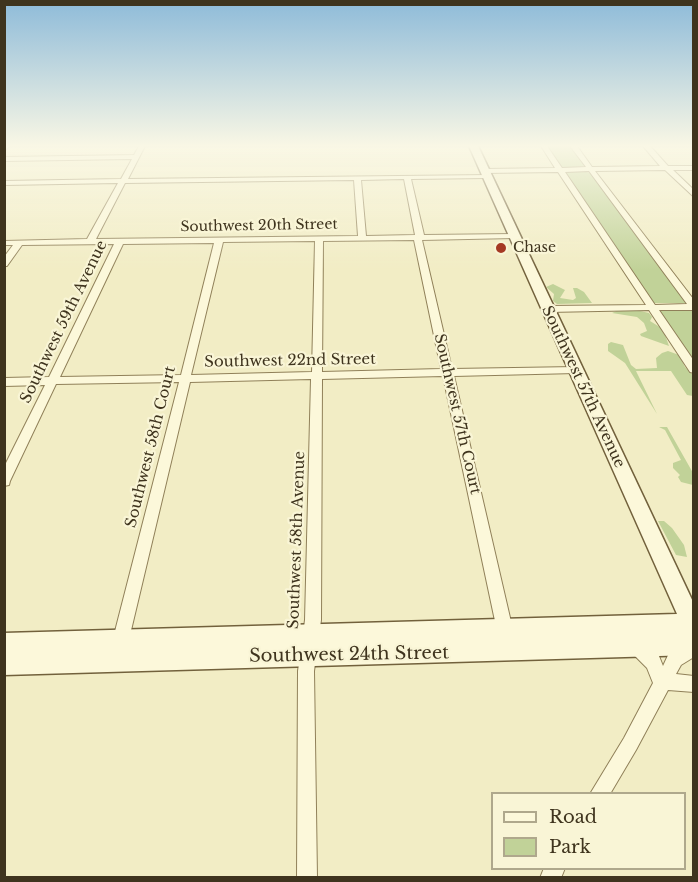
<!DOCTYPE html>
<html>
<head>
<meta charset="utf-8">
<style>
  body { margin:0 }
  #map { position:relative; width:698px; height:882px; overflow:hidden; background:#f2edc5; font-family:"Libre Baskerville",serif }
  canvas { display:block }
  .frame { position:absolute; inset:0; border:6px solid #3f341e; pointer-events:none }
  .legend { position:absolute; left:491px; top:792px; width:195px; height:78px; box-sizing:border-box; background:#f9f5d6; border:2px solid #afa88c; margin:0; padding:8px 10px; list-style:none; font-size:18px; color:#3f341e }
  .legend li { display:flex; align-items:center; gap:12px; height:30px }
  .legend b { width:30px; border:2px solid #afa88c }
</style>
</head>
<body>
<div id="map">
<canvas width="698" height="882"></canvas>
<div class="frame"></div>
<ul class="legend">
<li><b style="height:8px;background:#fcf8da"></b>Road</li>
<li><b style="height:16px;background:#c1d298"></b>Park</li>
</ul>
</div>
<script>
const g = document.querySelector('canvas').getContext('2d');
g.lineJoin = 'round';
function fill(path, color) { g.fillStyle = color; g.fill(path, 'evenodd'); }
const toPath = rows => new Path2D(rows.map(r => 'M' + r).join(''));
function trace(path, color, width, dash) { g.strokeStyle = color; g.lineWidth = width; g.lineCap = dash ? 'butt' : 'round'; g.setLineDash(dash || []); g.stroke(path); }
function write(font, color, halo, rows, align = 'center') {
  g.font = font + ' "Libre Baskerville",serif'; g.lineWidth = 4.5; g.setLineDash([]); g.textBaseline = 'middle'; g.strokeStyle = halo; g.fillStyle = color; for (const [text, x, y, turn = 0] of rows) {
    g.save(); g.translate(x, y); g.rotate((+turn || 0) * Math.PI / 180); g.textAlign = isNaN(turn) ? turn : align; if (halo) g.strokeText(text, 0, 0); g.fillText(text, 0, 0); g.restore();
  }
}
const green = toPath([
  [546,146,570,146,585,166,562,168],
  [583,171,590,173,686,303,653,303,564,172],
  [553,284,565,290,560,298,573,300,576,298,573,288,577,288,584,292,592,303,557,304,553,301,554,294,546,287],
  [619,310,636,310,649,313,652,317,650,321,663,329,669,346,641,336,640,334,647,331,644,323,637,317,612,313],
  [661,310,693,311,693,365,659,311],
  [611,342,623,345,631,365,636,369,657,368,656,358,662,353,668,351,679,355,685,367,693,375,693,396,687,395,671,371,636,371,657,414,625,363,608,351,608,344],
  [667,427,693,473,693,485,681,482,678,477,680,475,673,468,673,463,681,460,665,430,659,427],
  [658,521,664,521,672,528,684,545,687,557,676,555]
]);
const minor = toPath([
  [4,146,10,146,4,151,4,146],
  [139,146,145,146,128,179,488,175,488,177,486,178,411,179,424,235,514,234,518,236,514,238,422,240,452,369,576,367,581,370,576,373,454,376,514,635,512,640,506,643,500,640,498,635,443,376,322,379,321,620,314,671,317,878,297,878,298,671,305,620,311,379,190,382,128,643,126,648,120,651,114,648,112,643,179,382,56,384,10,481,9,485,4,486,4,467,45,385,4,386,4,378,49,377,114,244,22,245,7,266,4,266,4,257,13,245,4,245,4,241,87,239,118,183,4,185,4,181,121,179,132,159,4,161,4,157,134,155,139,146],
  [404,179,415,235,366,236,361,180,404,179],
  [354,180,358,236,96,239,125,183,354,180],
  [414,240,441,369,322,372,323,241,414,240],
  [315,241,312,372,191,375,223,242,315,241],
  [214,243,181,375,60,377,123,244,214,243],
  [541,146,547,146,562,168,586,167,570,146,577,146,592,167,660,166,643,146,650,146,668,166,694,166,694,170,673,170,694,190,694,197,665,170,595,171,694,300,694,310,659,310,694,361,694,373,690,372,649,310,548,312,543,309,548,306,646,305,558,172,484,173,481,171,484,169,555,168,541,146],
  [589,171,687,304,655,305,565,172,589,171],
  [637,639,643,642,659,656,663,666,669,653,694,640,694,657,681,665,676,674,694,676,694,692,668,690,636,750,610,794,590,794,624,738,653,683,647,668,631,652,629,647,631,642,637,639],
  [544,868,565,868,561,878,540,878,544,868]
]);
const secondary = toPath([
  [469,146,478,146,694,604,694,655,4,675,4,633,677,614,469,146]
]);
const markers = [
  [501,248,6,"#a53923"]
];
const farStreetnames = [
  ["Southwest 20th Street",259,226,-1]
];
const farPoinames = [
  ["Chase",513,248]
];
const streetNames = [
  ["Southwest 59th Avenue",64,322,-64],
  ["Southwest 22nd Street",290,361,-1],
  ["Southwest 57th Avenue",583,387,65],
  ["Southwest 57th Court",457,414,77],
  ["Southwest 58th Court",151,447,-76],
  ["Southwest 58th Avenue",297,540,-88]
];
const nearStreetnames = [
  ["Southwest 24th Street",349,655,-1]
];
fill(green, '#c1d298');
trace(minor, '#908059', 2);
trace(secondary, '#72613c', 3);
fill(minor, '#fcf8da');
fill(secondary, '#fcf8da');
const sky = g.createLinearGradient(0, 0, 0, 270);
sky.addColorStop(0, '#8ebbd9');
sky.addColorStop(0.54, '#f9f7e5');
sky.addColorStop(1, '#f9f7e500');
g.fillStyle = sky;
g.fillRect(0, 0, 698, 270);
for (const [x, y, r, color] of markers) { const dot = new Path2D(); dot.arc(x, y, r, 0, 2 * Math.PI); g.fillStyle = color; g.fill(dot); trace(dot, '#f9f5d6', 2); }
write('14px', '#3f341e', '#f9f5d6', farStreetnames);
write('14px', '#3f341e', '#f9f5d6', farPoinames, 'left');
write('15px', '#3f341e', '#f9f5d6', streetNames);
write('18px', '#3f341e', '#f9f5d6', nearStreetnames);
</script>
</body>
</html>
